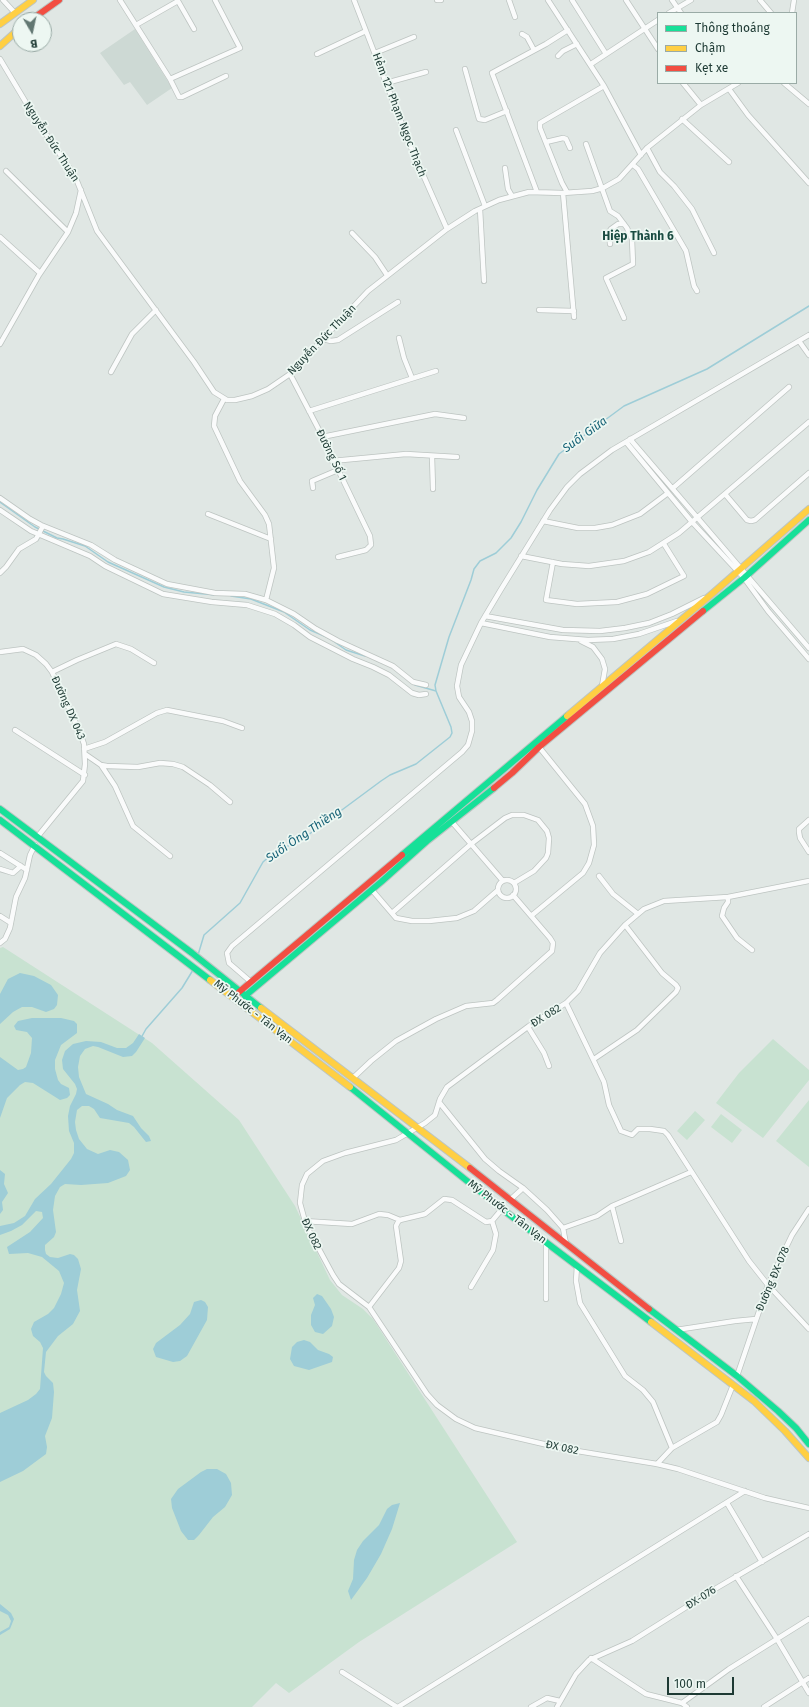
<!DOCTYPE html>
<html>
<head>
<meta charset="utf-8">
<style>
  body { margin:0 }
  #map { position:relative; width:809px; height:1707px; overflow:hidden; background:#e0e7e4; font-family:"Fira Sans",sans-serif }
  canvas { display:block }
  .legend { position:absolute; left:657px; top:12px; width:140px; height:72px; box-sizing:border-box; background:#edf7f2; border:1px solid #9aaba6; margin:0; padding:5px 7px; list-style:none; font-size:12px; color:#1e3a34 }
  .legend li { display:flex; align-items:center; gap:8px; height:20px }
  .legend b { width:20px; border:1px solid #9aaba6 }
  .north { position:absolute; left:12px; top:12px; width:40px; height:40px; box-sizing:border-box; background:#edf7f2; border:1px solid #9aaba6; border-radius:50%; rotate:171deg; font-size:11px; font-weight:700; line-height:16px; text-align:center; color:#1e3a34 }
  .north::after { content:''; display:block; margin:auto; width:14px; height:18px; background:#627772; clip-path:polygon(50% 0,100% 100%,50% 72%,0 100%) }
  .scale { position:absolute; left:667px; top:1677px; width:67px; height:18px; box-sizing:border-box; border:2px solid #1e3a34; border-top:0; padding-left:5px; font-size:12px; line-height:14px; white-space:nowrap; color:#1e3a34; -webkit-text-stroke:3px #edf7f2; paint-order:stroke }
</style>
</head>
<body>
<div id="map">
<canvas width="809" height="1707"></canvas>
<ul class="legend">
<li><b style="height:5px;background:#16e098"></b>Thông thoáng</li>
<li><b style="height:5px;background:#ffcf43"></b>Chậm</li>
<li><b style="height:5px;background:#f24e42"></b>Kẹt xe</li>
</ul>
<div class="north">B</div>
<div class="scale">100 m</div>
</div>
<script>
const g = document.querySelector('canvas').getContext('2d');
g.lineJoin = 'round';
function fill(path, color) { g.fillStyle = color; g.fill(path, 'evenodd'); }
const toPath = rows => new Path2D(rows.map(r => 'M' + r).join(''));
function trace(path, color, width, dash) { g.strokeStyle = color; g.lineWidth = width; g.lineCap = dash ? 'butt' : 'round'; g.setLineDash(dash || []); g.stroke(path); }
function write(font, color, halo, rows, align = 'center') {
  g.font = font + ' "Fira Sans",sans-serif'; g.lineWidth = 3.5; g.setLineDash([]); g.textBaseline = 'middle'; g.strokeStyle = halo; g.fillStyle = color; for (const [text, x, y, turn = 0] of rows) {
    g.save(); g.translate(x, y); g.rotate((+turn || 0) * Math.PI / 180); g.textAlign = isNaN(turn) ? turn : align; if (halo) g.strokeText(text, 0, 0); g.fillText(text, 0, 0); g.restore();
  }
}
const built = toPath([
  [135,29,172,88,147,105,130,82,124,85,100,53]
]);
const green = toPath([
  [3,947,152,1043,239,1120,295,1206,330,1280,342,1295,363,1309,373,1319,517,1542,359,1642,289,1693,276,1683,252,1707,0,1707,0,948],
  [773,1039,809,1070,809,1080,763,1138,716,1103,739,1073],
  [809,1100,809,1167,776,1141],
  [695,1111,705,1120,687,1140,677,1131],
  [721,1114,742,1130,732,1143,711,1127]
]);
const water = toPath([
  [20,973,34,976,51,985,58,995,57,1005,54,1009,46,1012,32,1007,22,1007,13,1012,0,1024,0,994,8,979],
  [32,1018,61,1018,74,1021,77,1024,77,1033,61,1045,55,1060,55,1069,58,1080,61,1084,69,1088,70,1095,67,1098,60,1100,33,1083,25,1082,20,1085,7,1098,0,1118,0,1057,18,1070,23,1069,26,1067,31,1053,32,1038,27,1032,16,1030,14,1026,18,1021],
  [139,1034,145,1038,136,1052,132,1056,123,1057,98,1047,93,1046,85,1049,80,1056,78,1067,79,1077,86,1094,108,1104,117,1110,133,1116,141,1128,149,1136,151,1141,146,1142,134,1127,129,1123,100,1118,94,1109,89,1106,82,1106,77,1110,75,1122,76,1130,79,1139,87,1149,98,1154,110,1150,119,1152,128,1160,130,1170,126,1176,108,1183,81,1185,65,1184,60,1187,55,1196,53,1210,56,1232,54,1237,45,1245,45,1250,46,1254,50,1257,58,1258,70,1254,74,1255,78,1259,81,1269,77,1290,80,1311,73,1324,58,1336,46,1352,44,1372,46,1376,53,1383,54,1392,52,1418,45,1436,47,1447,46,1454,23,1471,0,1482,0,1413,28,1400,36,1394,40,1389,43,1348,40,1342,33,1336,31,1329,34,1322,48,1314,54,1308,61,1294,64,1283,59,1271,42,1257,28,1253,9,1254,7,1247,30,1232,43,1218,42,1212,36,1211,22,1225,11,1231,0,1235,0,1226,14,1223,25,1216,35,1199,51,1184,71,1159,74,1153,74,1143,69,1131,68,1116,70,1106,76,1094,77,1089,75,1084,63,1069,62,1060,65,1051,73,1044,86,1041,101,1042,117,1048,126,1048,133,1043],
  [0,1170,5,1174,4,1184,8,1193,2,1202,3,1210,0,1214],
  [317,1294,322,1296,331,1309,334,1317,332,1326,323,1334,315,1332,311,1325,311,1315,315,1305,313,1298],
  [201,1300,205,1302,208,1307,207,1320,187,1356,180,1361,173,1362,156,1357,153,1349,156,1343,180,1325,190,1314,194,1302],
  [304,1340,310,1342,318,1350,329,1354,333,1357,332,1362,309,1370,294,1366,290,1359,292,1347,297,1342],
  [207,1469,217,1469,226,1474,231,1483,232,1495,225,1507,213,1517,199,1535,194,1540,188,1540,181,1531,172,1508,171,1499,178,1489,201,1472],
  [400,1503,392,1529,381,1554,367,1578,351,1600,348,1591,353,1579,354,1560,357,1550,363,1541,379,1525,387,1509,392,1505],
  [0,1604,11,1613,14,1619,10,1629,0,1635,0,1632,9,1627,11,1621,8,1615,0,1611]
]);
const stream = toPath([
  [0,502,35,527,57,538,63,539,85,546,108,562,164,587,184,592,216,595],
  [231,596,251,599,284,612,310,630,329,638,346,650,365,656],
  [415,685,436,691],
  [198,955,204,935,240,903,263,862,272,854,304,838,381,781,390,775,416,764,450,737,452,733,451,727,436,691,435,685,449,637,471,580,474,569,480,561,496,553,511,538,521,522,537,490,559,454,624,406,707,369,809,306],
  [141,1038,146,1029,182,988,193,970]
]);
const street = toPath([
  [3,0,15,13],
  [120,0,170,79,179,97,182,97,226,76],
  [354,0,410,145,447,229],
  [437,0,441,0],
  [509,0,515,17],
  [548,0,604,86],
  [572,0,606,54],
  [626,0,658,49],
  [672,0,681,13],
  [760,0,771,13],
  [669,13,691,0],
  [792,13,794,0],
  [136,25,178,1,194,29],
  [522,34,527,37,534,50],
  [375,53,414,37],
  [317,54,366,31],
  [558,56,563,51,577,44],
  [0,59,37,121,75,176,97,231,194,362,214,392,227,400,235,400,252,396,268,389,290,374,368,291,447,229,475,211,499,200,529,192,563,193,592,191,603,188,619,179,647,148,701,105,738,83],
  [591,64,658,20],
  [465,69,479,119,485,120,507,111],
  [170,79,240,48,215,0],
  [386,83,426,72],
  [683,83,701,105],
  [784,83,809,104],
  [729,89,748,115,809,183],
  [682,119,729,162],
  [456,130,485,206],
  [546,142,563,138,566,139,570,148],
  [586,144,610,211,618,216,627,228,632,239,633,264,606,278,624,318],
  [647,148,660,172,674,186,692,209,714,253],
  [633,165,638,169,686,251,694,286,697,291],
  [505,168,508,189,512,196],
  [6,171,68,232],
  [537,192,492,73,546,44,568,30],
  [567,192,562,183,540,128,540,123,604,86,641,155],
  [563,193,574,317],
  [480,209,484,281],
  [352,233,375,257,387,275],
  [0,237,40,273],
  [610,244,609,232,611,229,618,224,624,224],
  [539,310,574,311],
  [399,338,404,358,412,378],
  [323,339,331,341,338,340,398,302],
  [799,341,809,355],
  [0,344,39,275,68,232,76,213,81,190],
  [111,372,132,334,156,310],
  [290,374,318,428,370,536,371,545,366,550,338,557],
  [309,411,436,371],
  [322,437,435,414,464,418],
  [630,439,809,648],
  [626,442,692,522,744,578,768,611,809,659],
  [432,456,433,489],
  [332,461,406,454,457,457],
  [313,488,312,481,338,470],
  [673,488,789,387],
  [725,494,747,520,751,521,755,520,809,473],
  [0,498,30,519,41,525,91,545,115,560,167,584,215,593,245,594,266,600,274,568,269,524,265,515,240,481,214,426,215,416,224,399],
  [0,510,31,531,90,556,105,566,163,594,212,602,247,605,275,614,294,625,310,637,353,659,373,667,389,675,412,693,419,695,426,694],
  [208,514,271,539],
  [543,521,578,528,595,528,612,525,640,514,668,493],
  [521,556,562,564,589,566,624,561,649,552,679,533,809,422],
  [553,562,546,600,577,604,617,602,647,594,684,576,664,544],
  [0,573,6,567,19,549,36,539,43,526],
  [266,600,294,614,316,629,338,641,393,666,413,682,426,685],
  [485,616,563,630,600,631,625,628,649,623,672,614,704,598],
  [481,623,550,637,588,640,613,639,639,634,677,621],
  [581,641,593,647,602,659,605,669,602,686],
  [0,652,23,649,36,655,46,664,52,672,79,730,84,744,85,764,83,781,38,836],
  [52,672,77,660,116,644,131,649,154,663],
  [15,730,85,775],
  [84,749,105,742,157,713,167,710,223,721,242,728],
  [85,754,101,765,107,766,138,767,160,763,173,764,183,767,210,785,230,802],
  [101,765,115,786,133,826,170,856],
  [809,820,799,829,799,832,800,838,809,852],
  [0,853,27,870],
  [0,869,13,873,21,866],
  [599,876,613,894,638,914],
  '498 889a9 9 0 1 1 18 0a9 9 0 1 1-18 0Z',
  [503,881,471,844,505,818,512,815,524,815,538,820,547,831,549,838,548,853,546,858,534,871,514,883],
  [809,881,728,897,664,901,644,909,625,925,600,953,578,991,566,1003,529,1026,447,1087,440,1099,435,1115,425,1123,396,1140,345,1153,323,1161,307,1174,302,1185,300,1203,306,1225,333,1275,339,1284,369,1307,427,1394,437,1405,456,1419,475,1428,565,1449,657,1464,678,1469,765,1498,809,1508],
  [372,890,396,918,412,921,429,921,457,918,474,911,498,890],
  [728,897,728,902,724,908,722,916,737,938,752,950],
  [392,913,471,844,452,822],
  [0,916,11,923],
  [531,916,583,873,589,863,594,845,593,826,585,804,539,747],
  [0,943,5,939,10,928,16,897,25,878,30,855,35,845],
  [251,982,229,963,227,953,232,946,462,752,468,745,472,731,472,721,469,712,459,697,457,686,461,665,481,623,500,591,550,510,567,487,580,474,612,450,809,335],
  [566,1003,604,1082,609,1105,621,1131,632,1135,638,1129,650,1129,664,1131,668,1135,749,1261,768,1285,809,1329],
  [528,1027,544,1053,549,1066],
  [594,1059,637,1030,676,992,678,988,676,985,662,973,625,925],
  [353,1078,371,1061,396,1041,436,1019,466,1006,493,1003,497,1000,552,951,553,943,550,938,513,895],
  [439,1102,485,1159,499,1171,523,1188,547,1210,563,1228,597,1216,612,1206],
  [510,1200,523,1188],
  [304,1221,352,1224,379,1214,388,1215,400,1220],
  [563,1228,566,1244],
  [621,1241,612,1206,691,1172],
  [546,1242,546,1299],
  [577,1266,576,1281,580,1303,625,1376,643,1390,653,1402,672,1448],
  [471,1287,493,1250,496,1234,492,1221],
  [369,1307,399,1268,401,1261,396,1226,398,1222,400,1220,425,1214,444,1199,452,1200,486,1222,492,1221,502,1209],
  [676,1330,735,1321,756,1319],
  [737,1376,768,1285,792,1235,809,1209],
  [657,1464,672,1448,717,1422,721,1415,733,1385],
  [727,1503,762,1562],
  [736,1576,777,1639,809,1693],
  [591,1658,646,1694,682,1703,687,1707],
  [342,1672,397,1707],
  [682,1703,729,1669,809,1619],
  [398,1707,745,1491],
  [531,1707,547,1698,560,1701],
  [557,1707,576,1674,589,1660,632,1641,715,1589,809,1534],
  [764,1707,809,1678]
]);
const fast = toPath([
  [703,611,744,578,809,520],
  [0,809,192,953,261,1008],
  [0,820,210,980],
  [402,855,567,716],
  [245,996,381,882,427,841,494,788],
  [350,1087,502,1209,651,1322],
  [649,1309,737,1376,778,1411,796,1428,809,1444]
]);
const slow = toPath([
  [0,24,33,0],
  [0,46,20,28],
  [567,716,713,593,809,509],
  [210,980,350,1087],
  [261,1008,470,1168],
  [651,1322,754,1401,785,1431,809,1458]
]);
const jam = toPath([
  [31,20,59,0],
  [494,788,512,773,539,747,703,611],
  [239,992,402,855],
  [470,1168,649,1309]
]);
const streetNames = [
  ["Hẻm 121 Phạm Ngọc Thạch",399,115,69],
  ["Nguyễn Đức Thuận",51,142,57],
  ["Nguyễn Đức Thuận",322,340,-46],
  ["Đường Số 1",331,455,64],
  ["Đường DX 043",68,708,66],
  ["Mỹ Phước - Tân Vạn",253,1012,38],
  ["ĐX 082",546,1016,-32],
  ["Mỹ Phước - Tân Vạn",507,1212,38],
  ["ĐX 082",311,1234,65],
  ["Đường ĐX-078",773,1279,-67],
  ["ĐX 082",562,1448,12],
  ["ĐX-076",701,1598,-32]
];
const neighbourhoodNames = [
  ["Hiệp Thành 6",638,237]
];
const waterNames = [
  ["Suối Giữa",585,435,-36],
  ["Suối Ông Thiềng",304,835,-34]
];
fill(built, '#cdd9d4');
fill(green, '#c8e2d1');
fill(water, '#9ecdd7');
trace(stream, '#9ecdd7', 1.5);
trace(street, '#bdc4c1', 6);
trace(fast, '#bcc5c2', 8);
trace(slow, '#bcc5c2', 8);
trace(jam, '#bcc5c2', 8);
trace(street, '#fafbfb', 4.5);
trace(fast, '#16e098', 6);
trace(slow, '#ffcf43', 6);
trace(jam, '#f24e42', 6);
write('11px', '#1e3a34', '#edf7f2', streetNames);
write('bold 12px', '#1a4c42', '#edf7f2', neighbourhoodNames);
write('italic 12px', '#176377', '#edf7f2', waterNames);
</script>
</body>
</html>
